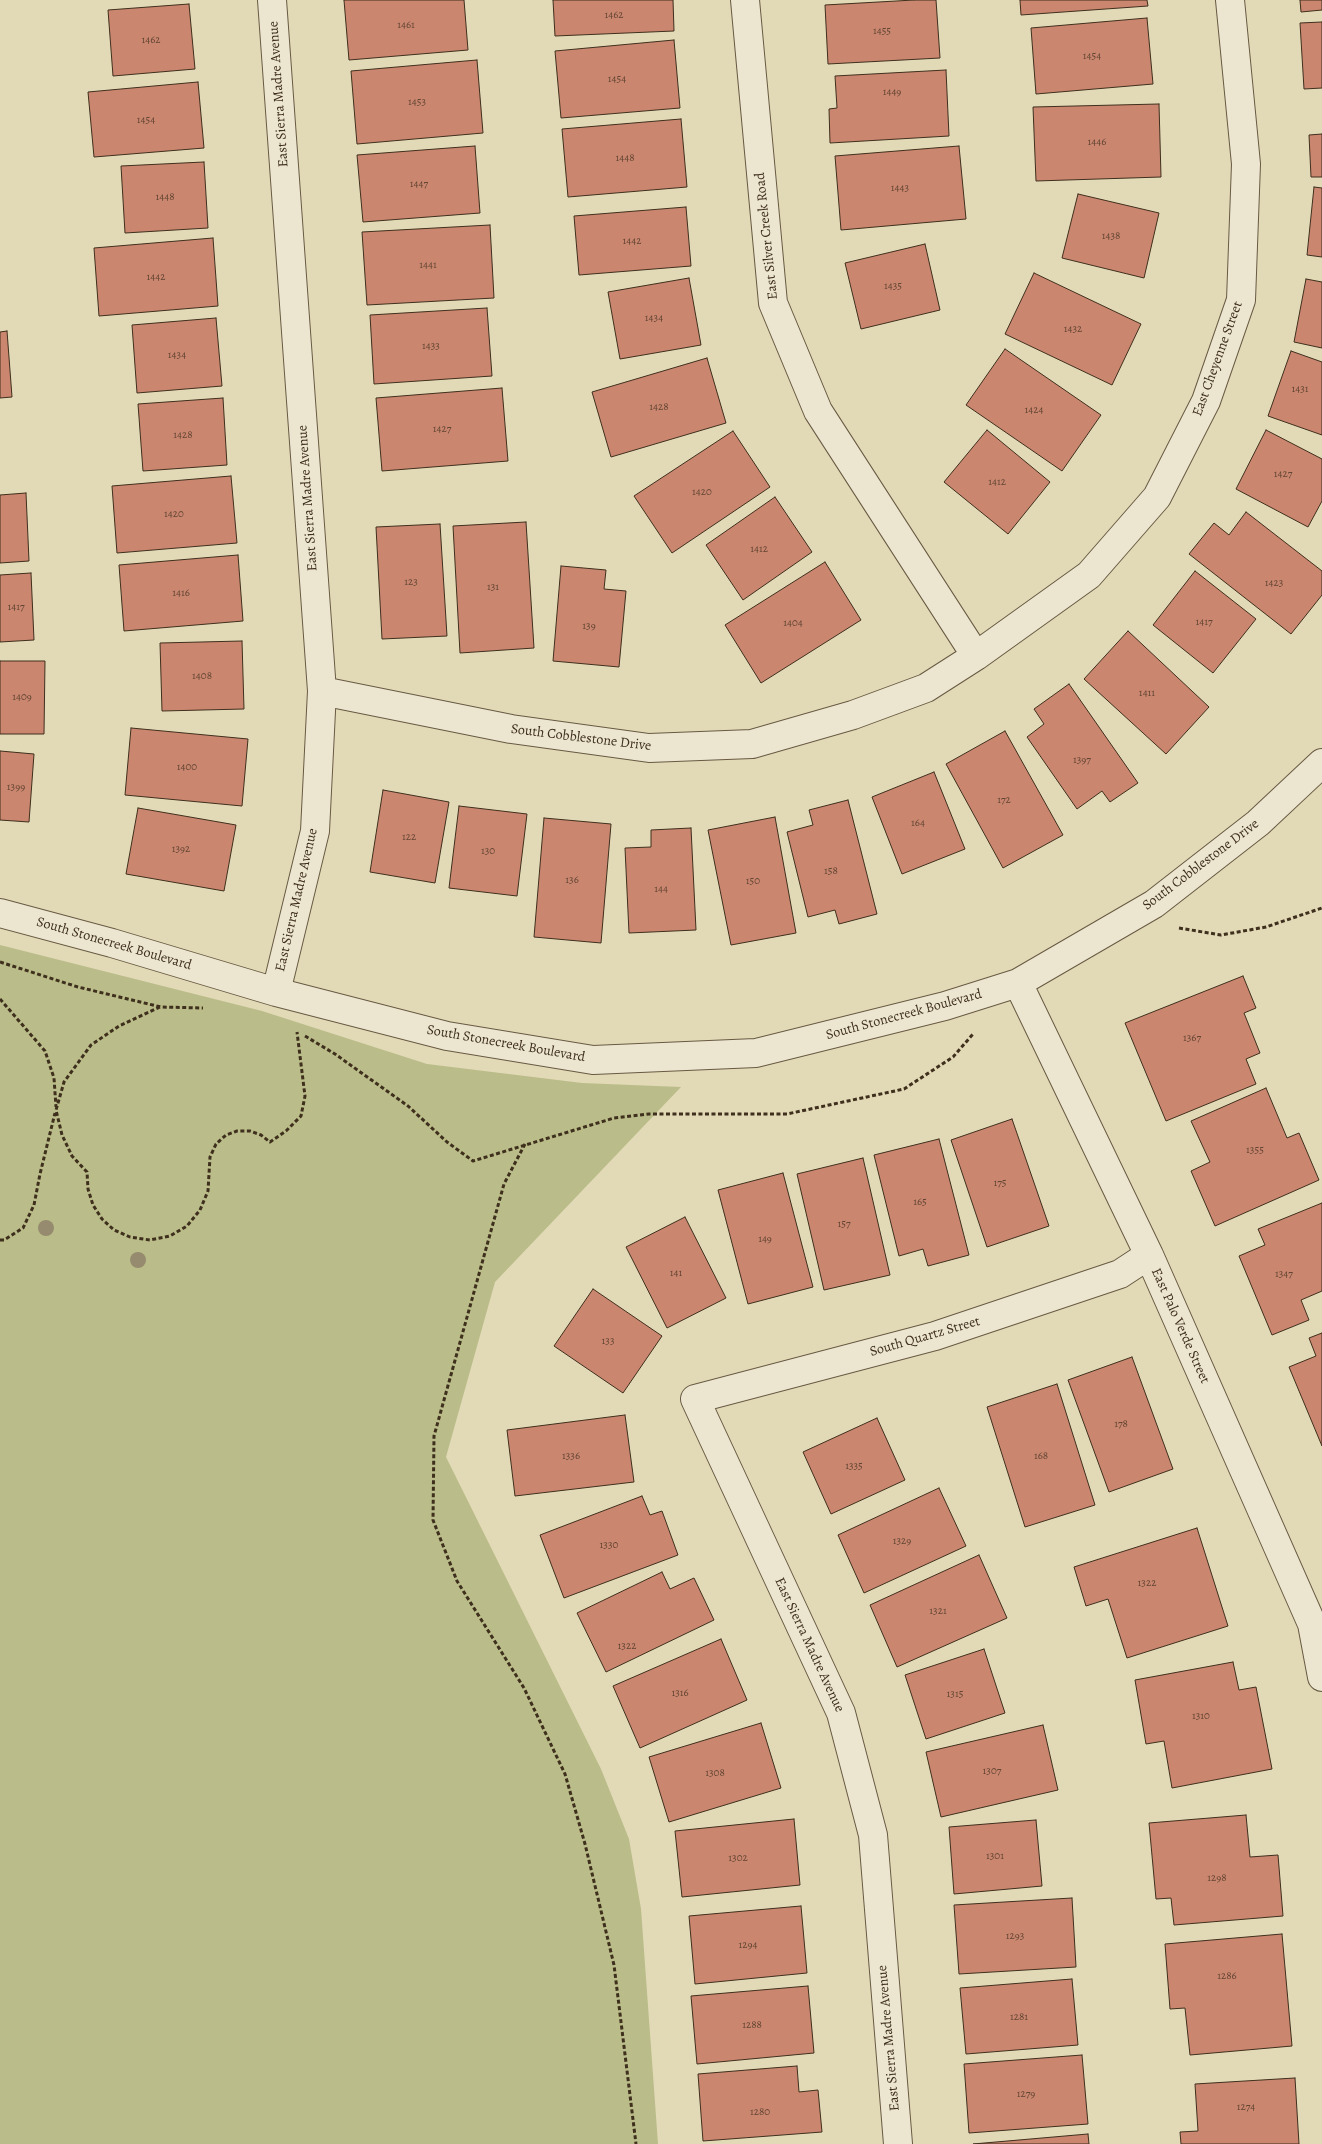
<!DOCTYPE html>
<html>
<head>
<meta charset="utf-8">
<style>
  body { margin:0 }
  canvas { display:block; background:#e2d9b6 }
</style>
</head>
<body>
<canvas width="1322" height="2144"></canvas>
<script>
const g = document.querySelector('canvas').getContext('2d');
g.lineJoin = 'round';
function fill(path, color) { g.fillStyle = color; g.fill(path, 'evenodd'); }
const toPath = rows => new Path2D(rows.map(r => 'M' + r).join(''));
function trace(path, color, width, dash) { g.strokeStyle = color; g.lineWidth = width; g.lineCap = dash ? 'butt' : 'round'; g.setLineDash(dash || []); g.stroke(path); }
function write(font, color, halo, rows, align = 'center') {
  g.font = font + ' Alegreya,serif'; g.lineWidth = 4; g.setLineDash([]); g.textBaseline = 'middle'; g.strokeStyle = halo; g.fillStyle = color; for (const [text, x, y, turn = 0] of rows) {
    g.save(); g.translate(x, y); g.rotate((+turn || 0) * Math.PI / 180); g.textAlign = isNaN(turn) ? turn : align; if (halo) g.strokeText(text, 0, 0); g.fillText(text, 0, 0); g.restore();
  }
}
const green = toPath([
  [0,945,262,1011,427,1064,582,1083,681,1087,495,1282,446,1457,601,1769,629,1839,641,1909,658,2144,0,2144]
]);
const building = toPath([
  [344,0,464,0,468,50,349,60,344,0],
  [553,0,673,0,674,31,555,36,553,0],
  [914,0,936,0,940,58,828,64,825,5,914,0],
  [1020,0,1147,0,1148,6,1021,15,1020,0],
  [1300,0,1322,0,1322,10,1301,12,1300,0],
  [189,4,195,69,113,76,108,10,189,4],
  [1147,18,1153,84,1036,94,1031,28,1147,18],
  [1322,22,1322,88,1304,89,1300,23,1322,22],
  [674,40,680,108,561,118,555,51,674,40],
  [477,60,483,133,357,144,351,71,477,60],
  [946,70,949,136,830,143,829,109,837,108,835,76,946,70],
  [198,82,204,148,94,157,88,92,198,82],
  [1159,104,1161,177,1036,181,1033,107,1159,104],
  [681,119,687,187,568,197,562,129,681,119],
  [1322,134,1322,177,1311,177,1309,135,1322,134],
  [475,146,480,213,363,222,357,155,475,146],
  [959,146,966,219,841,230,835,156,959,146],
  [204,162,208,228,125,233,121,166,204,162],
  [1314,187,1322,188,1322,257,1307,255,1314,187],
  [1078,194,1159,213,1144,278,1062,258,1078,194],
  [686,207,691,266,579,275,574,216,686,207],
  [490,225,494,298,367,305,362,232,490,225],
  [213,238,218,306,99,316,94,248,213,238],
  [925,244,940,310,861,329,845,263,925,244],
  [1034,273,1141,324,1112,385,1005,334,1034,273],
  [689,278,701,345,620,359,608,292,689,278],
  [1306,279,1322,282,1322,348,1294,342,1306,279],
  [487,308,492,376,374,384,370,315,487,308],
  [216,318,222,386,137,393,132,325,216,318],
  [7,331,12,397,0,398,0,332,7,331],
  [1005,349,1101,415,1062,471,966,405,1005,349],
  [1291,351,1322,362,1322,435,1268,416,1291,351],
  [707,358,726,423,611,457,592,392,707,358],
  [502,388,508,461,382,471,376,398,502,388],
  [223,398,227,465,143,471,138,404,223,398],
  [987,430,1050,482,1008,534,944,482,987,430],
  [1266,430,1322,459,1322,501,1308,527,1236,489,1266,430],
  [733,431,770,487,672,553,634,496,733,431],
  [231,476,237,543,117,553,112,486,231,476],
  [26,493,29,561,0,563,0,495,26,493],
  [775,497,812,552,743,600,706,545,775,497],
  [1246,512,1322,571,1322,595,1291,634,1189,554,1214,523,1229,535,1246,512],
  [526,522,534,648,460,653,453,526,526,522],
  [440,524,447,636,382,639,376,527,440,524],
  [238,555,243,621,124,631,119,565,238,555],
  [825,562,861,620,761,683,725,625,825,562],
  [561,566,606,570,604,589,626,591,619,667,553,661,561,566],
  [1195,571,1256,619,1213,673,1153,625,1195,571],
  [31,573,34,640,0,642,0,575,31,573],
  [1128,631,1209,707,1166,754,1084,679,1128,631],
  [242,641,244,709,162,711,160,643,242,641],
  [0,661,45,661,44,734,0,734,0,661],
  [1069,684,1138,783,1110,802,1102,791,1077,809,1027,737,1044,724,1034,709,1069,684],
  [131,728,248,739,242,806,125,795,131,728],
  [1005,731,1063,835,1003,868,946,764,1005,731],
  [0,751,34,754,29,822,0,820,0,751],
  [934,772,965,849,902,874,872,797,934,772],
  [383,790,449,802,435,883,370,872,383,790],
  [848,800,877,914,839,924,835,910,808,917,787,832,813,825,809,810,848,800],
  [459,806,527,814,517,896,449,888,459,806],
  [138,808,236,825,224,891,126,874,138,808],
  [775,817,796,933,731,945,708,830,775,817],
  [544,818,611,824,601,943,534,937,544,818],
  [691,828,696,930,629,933,625,848,651,847,651,830,691,828],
  [1243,976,1256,1008,1244,1013,1260,1053,1246,1059,1256,1084,1166,1121,1125,1023,1243,976],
  [1266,1088,1287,1138,1299,1133,1319,1180,1215,1226,1191,1171,1210,1162,1191,1121,1266,1088],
  [1012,1119,1049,1226,987,1247,951,1140,1012,1119],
  [939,1139,969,1255,928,1266,923,1249,899,1256,874,1155,939,1139],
  [863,1158,890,1275,824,1290,797,1174,863,1158],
  [783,1173,813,1287,748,1304,718,1190,783,1173],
  [1322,1203,1322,1291,1301,1300,1309,1320,1272,1335,1239,1256,1265,1245,1258,1229,1322,1203],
  [685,1217,726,1298,667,1328,626,1247,685,1217],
  [593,1289,662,1336,623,1393,554,1346,593,1289],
  [1322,1333,1322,1446,1289,1367,1316,1356,1309,1338,1322,1333],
  [1132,1357,1173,1469,1109,1492,1068,1380,1132,1357],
  [1057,1384,1095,1505,1025,1527,987,1407,1057,1384],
  [625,1415,634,1482,515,1496,507,1430,625,1415],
  [877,1418,905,1480,831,1514,803,1452,877,1418],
  [939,1488,966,1546,864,1593,838,1535,939,1488],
  [642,1496,650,1515,662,1511,678,1555,564,1598,540,1535,642,1496],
  [1197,1528,1228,1626,1127,1658,1108,1599,1086,1606,1074,1567,1197,1528],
  [979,1555,1007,1618,897,1667,870,1605,979,1555],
  [662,1572,670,1589,694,1578,714,1620,606,1672,577,1613,662,1572],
  [721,1639,747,1700,640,1748,613,1686,721,1639],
  [984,1649,1005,1713,926,1739,905,1675,984,1649],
  [1233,1662,1239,1690,1256,1687,1272,1769,1172,1788,1164,1741,1146,1744,1135,1680,1233,1662],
  [761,1723,781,1788,669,1822,649,1757,761,1723],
  [1043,1725,1058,1790,941,1817,926,1752,1043,1725],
  [1246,1815,1250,1857,1278,1855,1283,1916,1174,1925,1171,1898,1156,1899,1149,1823,1246,1815],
  [794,1819,800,1885,682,1897,675,1831,794,1819],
  [1036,1820,1042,1886,954,1894,949,1827,1036,1820],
  [1072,1898,1076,1967,959,1974,954,1905,1072,1898],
  [801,1906,807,1973,695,1984,689,1916,801,1906],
  [1282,1934,1292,2046,1190,2055,1185,2008,1170,2009,1165,1944,1282,1934],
  [1072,1979,1078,2045,966,2054,960,1988,1072,1979],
  [808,1986,814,2053,697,2064,691,1996,808,1986],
  [1082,2055,1088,2124,969,2133,964,2064,1082,2055],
  [797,2066,799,2092,818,2090,822,2132,703,2141,698,2074,797,2066],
  [1295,2078,1299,2144,1181,2144,1180,2132,1198,2131,1195,2084,1295,2078],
  [1088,2134,1089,2144,973,2144,1088,2134]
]);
const path = toPath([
  [1179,928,1221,935,1266,927,1322,908],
  [0,962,78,987,161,1007,203,1008],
  [0,999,45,1051,54,1078,56,1107],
  [160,1007,119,1026,91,1045,64,1082,56,1110,62,1135,72,1156,87,1172,88,1189,93,1205,102,1219,114,1230,130,1237,150,1240,170,1236,187,1226,200,1210,208,1191,210,1157,216,1144,226,1135,237,1131,250,1131,261,1135,270,1142,286,1131,301,1116,305,1096,297,1032],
  [305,1036,335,1054,408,1106,447,1142,473,1161,614,1118,649,1114,787,1114,904,1089,953,1057,973,1034],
  [525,1144,504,1184,434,1436,433,1520,457,1581,524,1688,565,1774,585,1844,614,1965,636,2144],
  [0,1240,4,1240,23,1228,34,1205,40,1174,55,1113]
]);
const street = toPath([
  [272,0,322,691,315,831,276,992],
  [745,0,773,303,818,411,976,656],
  [322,691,511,729,649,748,752,744,853,715,926,688,976,656,1089,575,1157,497,1206,401,1241,300,1246,164,1230,0],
  [0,913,112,943,276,992,447,1036,593,1060,756,1053,945,1006,1018,983,1154,904,1258,823,1322,763],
  [1018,983,1149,1255,1312,1624,1322,1677],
  [898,2144,873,1835,841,1713,695,1399,935,1336,1120,1274,1149,1255]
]);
const trees = [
  [46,1228],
  [138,1260]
];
const numberNames = [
  ["1462",614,15],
  ["1461",406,25],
  ["1455",882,31],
  ["1462",151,40],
  ["1454",1092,56],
  ["1454",617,79],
  ["1449",892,92],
  ["1453",417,102],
  ["1454",146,120],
  ["1446",1097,142],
  ["1448",625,158],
  ["1447",419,184],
  ["1443",900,188],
  ["1448",165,197],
  ["1438",1111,236],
  ["1442",632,241],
  ["1441",428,265],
  ["1442",156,277],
  ["1435",893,286],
  ["1434",654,318],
  ["1432",1073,329],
  ["1433",431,346],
  ["1434",177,355],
  ["1431",1300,389],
  ["1428",659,407],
  ["1424",1034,410],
  ["1427",442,429],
  ["1428",183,435],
  ["1427",1283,474],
  ["1412",997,482],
  ["1420",702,492],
  ["1420",174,514],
  ["1412",759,549],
  ["123",411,582],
  ["1423",1274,583],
  ["131",493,587],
  ["1416",181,593],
  ["1417",16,607],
  ["1417",1204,622],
  ["1404",793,623],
  ["139",589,626],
  ["1408",202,676],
  ["1411",1147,693],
  ["1409",22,697],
  ["1397",1082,760],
  ["1400",187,767],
  ["1399",16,787],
  ["172",1004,800],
  ["164",918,823],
  ["122",409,837],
  ["1392",181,849],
  ["130",488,851],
  ["158",831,871],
  ["136",572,880],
  ["150",753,881],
  ["144",661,889],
  ["1367",1192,1038],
  ["1355",1255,1150],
  ["175",1000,1183],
  ["165",920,1202],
  ["157",844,1224],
  ["149",765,1239],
  ["141",676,1273],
  ["1347",1284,1274],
  ["133",608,1341],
  ["178",1121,1424],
  ["1336",571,1456],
  ["168",1041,1456],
  ["1335",854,1466],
  ["1329",902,1541],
  ["1330",609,1545],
  ["1322",1147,1583],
  ["1321",938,1611],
  ["1322",627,1646],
  ["1316",680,1693],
  ["1315",955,1694],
  ["1310",1201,1716],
  ["1307",992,1771],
  ["1308",715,1773],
  ["1301",995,1856],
  ["1302",738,1858],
  ["1298",1217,1878],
  ["1293",1015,1936],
  ["1294",748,1945],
  ["1286",1227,1976],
  ["1281",1019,2017],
  ["1288",752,2025],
  ["1279",1026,2094],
  ["1274",1246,2107],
  ["1280",760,2112]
];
const streetNames = [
  ["East Sierra Madre Avenue",279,94,-94],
  ["East Silver Creek Road",767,236,-96],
  ["East Cheyenne Street",1218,359,-70],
  ["East Sierra Madre Avenue",308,498,-94],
  ["South Cobblestone Drive",581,738,7],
  ["South Cobblestone Drive",1201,865,-37],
  ["East Sierra Madre Avenue",297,900,-77],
  ["South Stonecreek Boulevard",114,944,16],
  ["South Stonecreek Boulevard",904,1015,-15],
  ["South Stonecreek Boulevard",506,1044,10],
  ["East Palo Verde Street",1180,1326,66],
  ["South Quartz Street",925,1337,-16],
  ["East Sierra Madre Avenue",809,1645,65],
  ["East Sierra Madre Avenue",889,2038,-95]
];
fill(green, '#babd89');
fill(building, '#ca866f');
trace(building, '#3f2f1d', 1);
trace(street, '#685a43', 30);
trace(path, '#3f2f1d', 3, [4, 2.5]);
trace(street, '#ece6d0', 28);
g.fillStyle = '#968b6e';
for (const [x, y] of trees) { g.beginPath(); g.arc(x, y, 8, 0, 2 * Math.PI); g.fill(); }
write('11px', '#624532', null, numberNames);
write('14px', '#3f2f1d', '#ece6d0', streetNames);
</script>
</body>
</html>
